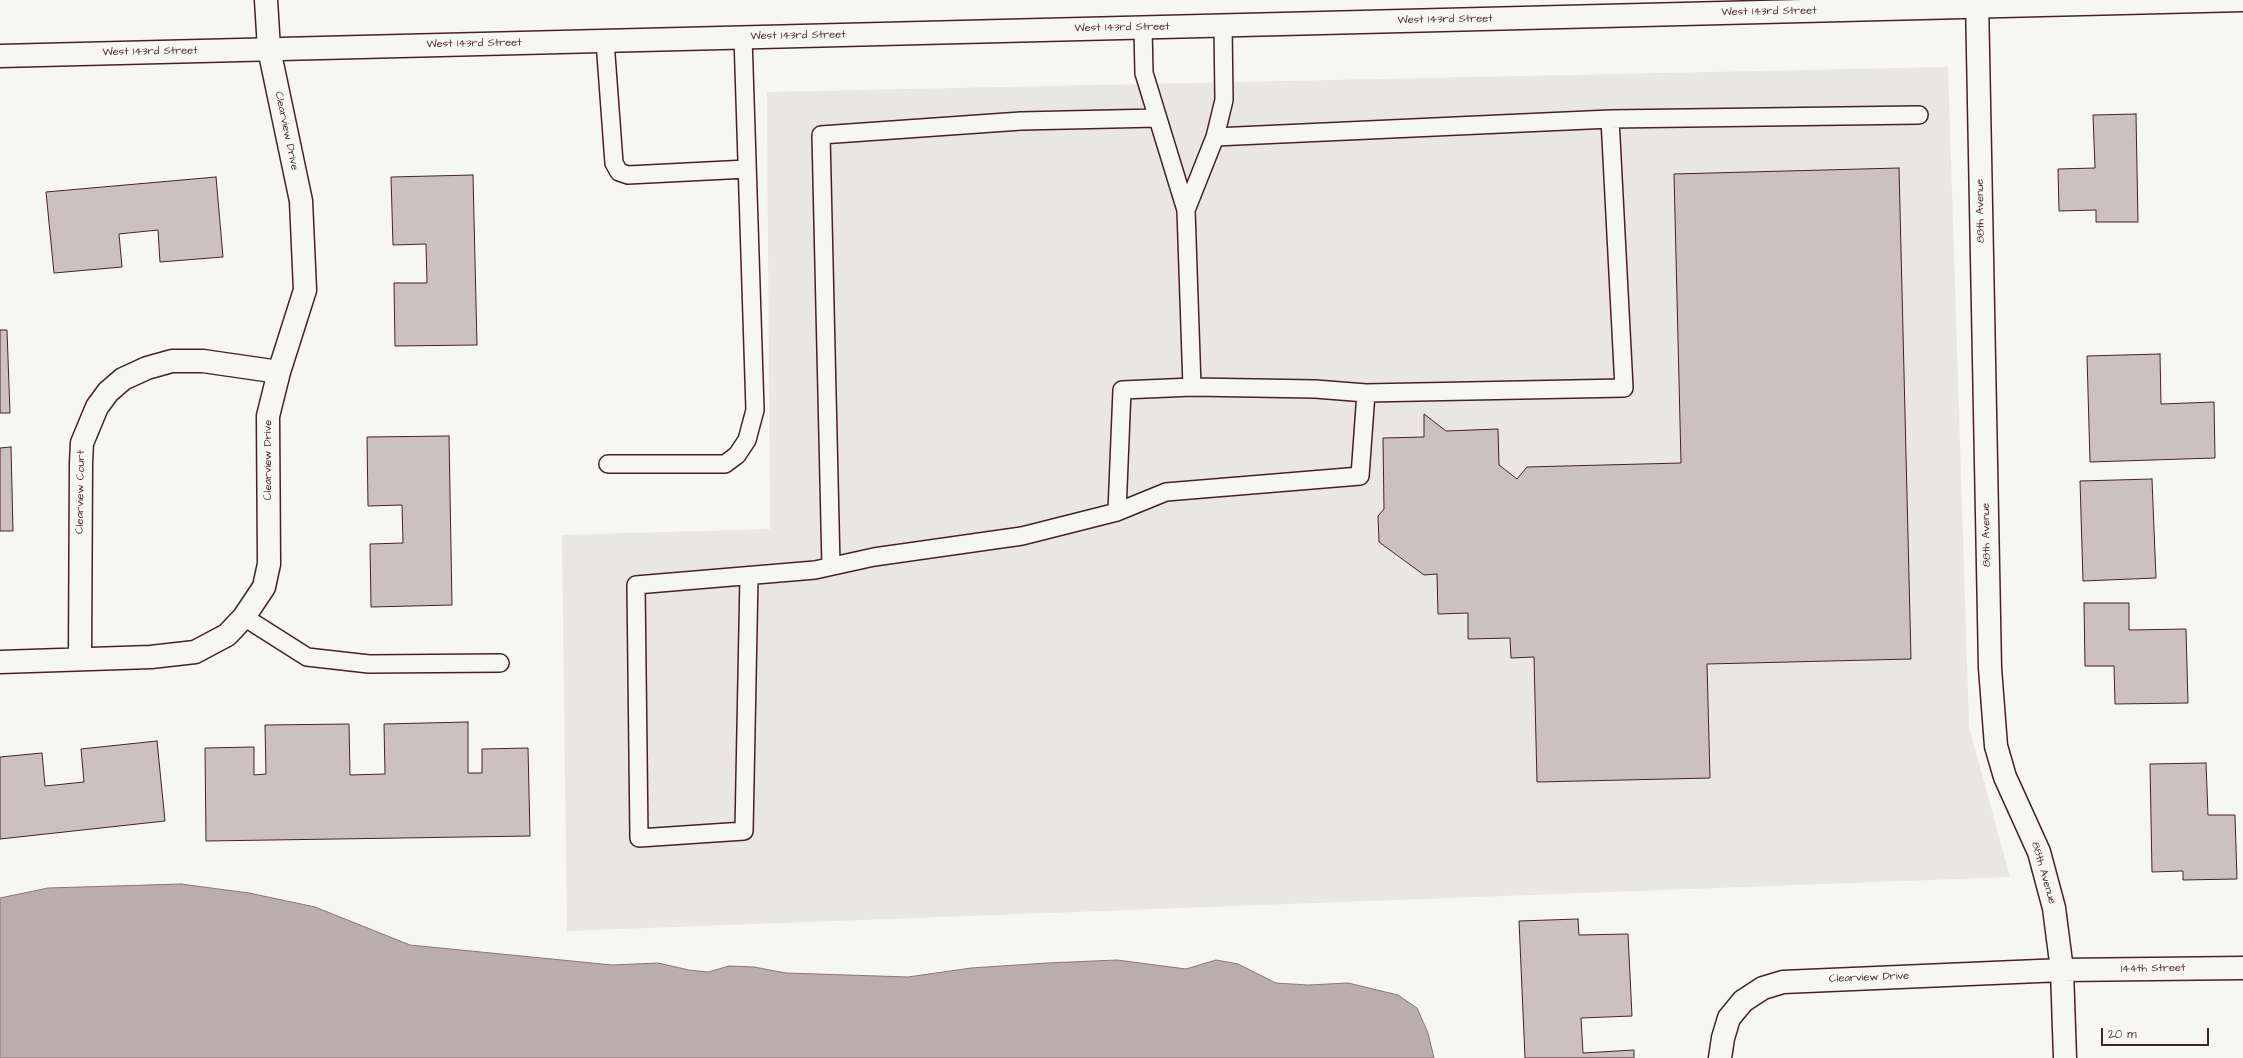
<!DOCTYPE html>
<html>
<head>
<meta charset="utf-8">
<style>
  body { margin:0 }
  #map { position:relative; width:2243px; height:1058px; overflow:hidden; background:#f6f6f2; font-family:"Architects Daughter",sans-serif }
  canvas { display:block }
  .scale { position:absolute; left:2101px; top:1028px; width:108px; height:18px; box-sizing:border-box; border:2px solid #4a1f2b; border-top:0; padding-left:5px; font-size:12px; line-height:14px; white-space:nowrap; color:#4a1f2b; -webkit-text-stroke:3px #f6f6f2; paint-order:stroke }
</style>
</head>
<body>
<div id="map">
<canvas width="2243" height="1058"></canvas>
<div class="scale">20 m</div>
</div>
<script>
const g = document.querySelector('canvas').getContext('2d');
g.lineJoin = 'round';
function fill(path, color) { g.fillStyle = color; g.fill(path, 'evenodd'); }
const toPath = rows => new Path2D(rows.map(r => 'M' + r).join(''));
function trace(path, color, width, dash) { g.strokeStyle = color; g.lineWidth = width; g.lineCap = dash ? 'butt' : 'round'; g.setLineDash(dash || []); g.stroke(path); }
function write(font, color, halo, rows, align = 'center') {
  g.font = font + ' "Architects Daughter",sans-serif'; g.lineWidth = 3.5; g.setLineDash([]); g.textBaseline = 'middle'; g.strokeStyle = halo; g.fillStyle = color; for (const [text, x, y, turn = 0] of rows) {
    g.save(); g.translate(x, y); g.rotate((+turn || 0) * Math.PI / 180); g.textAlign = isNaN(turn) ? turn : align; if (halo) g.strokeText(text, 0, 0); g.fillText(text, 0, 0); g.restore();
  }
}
const built = toPath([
  [1948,67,1969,727,2010,877,567,931,562,535,770,529,767,92]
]);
const water = toPath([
  [181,884,249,893,315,907,410,945,612,965,658,963,689,970,708,972,729,966,754,967,786,973,908,977,971,968,1047,963,1117,960,1186,969,1216,960,1238,964,1276,983,1308,985,1348,983,1398,995,1417,1008,1428,1033,1434,1058,0,1058,0,898,48,888,181,884]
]);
const building = toPath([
  [2136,114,2138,222,2096,222,2096,210,2059,211,2058,169,2095,168,2093,115,2136,114],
  [1899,168,1911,659,1707,664,1710,778,1537,782,1534,657,1511,658,1510,638,1468,639,1468,613,1438,614,1437,574,1424,575,1379,542,1378,516,1384,509,1383,438,1424,437,1424,414,1446,431,1498,429,1499,465,1517,479,1527,467,1681,463,1674,174,1899,168],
  [473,175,477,345,395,346,394,283,427,283,426,244,393,245,391,177,473,175],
  [216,177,223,257,160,262,158,230,119,234,122,267,54,273,46,192,216,177],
  [0,330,7,330,10,413,0,413,0,330],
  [2160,354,2161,404,2214,402,2215,458,2090,462,2087,356,2160,354],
  [449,436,452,605,371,607,370,544,403,543,402,505,368,506,367,437,449,436],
  [11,447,13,531,0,531,0,448,11,447],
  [2152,479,2156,578,2083,581,2080,481,2152,479],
  [2084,603,2129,603,2129,630,2186,629,2188,703,2115,704,2114,666,2085,666,2084,603],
  [468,722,468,773,482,773,482,749,528,748,530,836,206,841,205,748,254,747,254,775,266,774,265,725,349,724,350,775,385,774,384,724,468,722],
  [157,741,165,821,0,839,0,757,42,753,45,786,84,782,81,749,157,741],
  [2206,763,2208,815,2235,815,2237,879,2183,880,2183,871,2152,872,2150,764,2206,763],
  [1578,919,1579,935,1628,934,1632,1016,1581,1018,1583,1053,1634,1050,1634,1058,1525,1058,1519,921,1578,919]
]);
const service = toPath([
  [605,41,614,163,619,172,628,175,747,169],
  [1215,137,1610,119],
  [1186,210,1215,137,1224,100,1223,25],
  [1192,387,1315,389,1366,393],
  [608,464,725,464,737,455,747,440,755,410,743,37],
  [1117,512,1166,492,1360,476,1366,393,1624,388,1610,119,1919,115],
  [831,566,821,135,1021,121,1157,118],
  [749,576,744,831,639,838,636,585,815,570,874,557,1022,536,1117,512,1122,390,1192,387,1186,210,1144,73,1143,28],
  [244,617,307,657,369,664,500,663]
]);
const minor = toPath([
  [1977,0,1990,668,1996,746,2005,777,2039,852,2054,908,2062,970,2065,1058],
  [80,658,81,463,82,443,97,407,108,392,123,379,147,368,172,361,203,361,279,372],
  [0,662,151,657,195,652,227,635,244,617,264,587,269,564,268,416,279,372,305,290,301,201,269,49,266,0],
  [1720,1058,1723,1038,1729,1018,1743,1001,1763,988,1783,982,2062,970,2243,968]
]);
const secondary = toPath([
  [0,56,2243,0]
]);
const streetNames = [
  ["West 143rd Street",1769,12,-1],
  ["West 143rd Street",1445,20,-1],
  ["West 143rd Street",1122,28,-1],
  ["West 143rd Street",798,36,-1],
  ["West 143rd Street",474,44,-1],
  ["West 143rd Street",150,52,-1],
  ["Clearview Drive",286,131,78],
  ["88th Avenue",1981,211,-91],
  ["Clearview Drive",269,460,-90],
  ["Clearview Court",81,492,-89],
  ["88th Avenue",1987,535,-91],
  ["88th Avenue",2043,873,74],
  ["144th Street",2153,969,-1],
  ["Clearview Drive",1869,978,-2]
];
fill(built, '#e9e6e3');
fill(water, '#bbadae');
trace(water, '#8e747a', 1);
fill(building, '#ccc1c0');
trace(building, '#4a1f2b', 1);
trace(service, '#4a1f2b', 20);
trace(minor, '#4a1f2b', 25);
trace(secondary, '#4a1f2b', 25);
trace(service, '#f6f6f2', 17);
trace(minor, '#f6f6f2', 22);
trace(secondary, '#f6f6f2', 22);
write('11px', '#4a1f2b', '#f6f6f2', streetNames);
</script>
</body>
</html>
